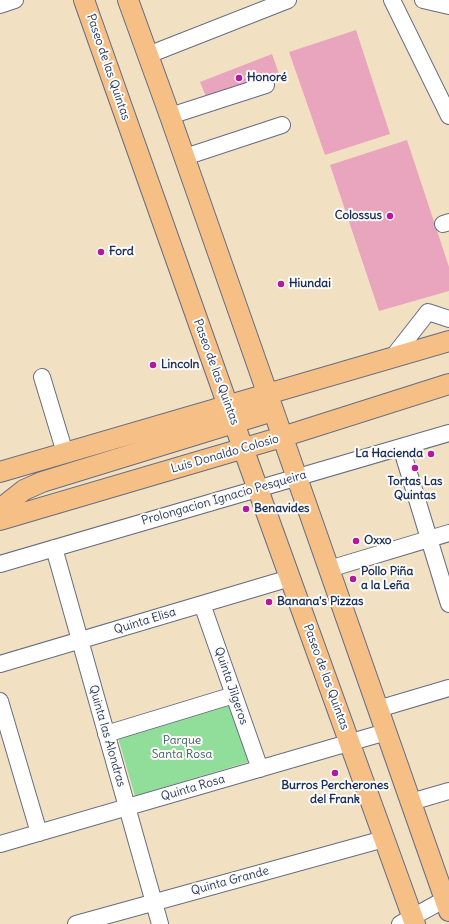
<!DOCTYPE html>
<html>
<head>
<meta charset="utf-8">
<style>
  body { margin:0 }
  canvas { display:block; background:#f1e1c2 }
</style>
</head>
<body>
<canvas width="449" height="924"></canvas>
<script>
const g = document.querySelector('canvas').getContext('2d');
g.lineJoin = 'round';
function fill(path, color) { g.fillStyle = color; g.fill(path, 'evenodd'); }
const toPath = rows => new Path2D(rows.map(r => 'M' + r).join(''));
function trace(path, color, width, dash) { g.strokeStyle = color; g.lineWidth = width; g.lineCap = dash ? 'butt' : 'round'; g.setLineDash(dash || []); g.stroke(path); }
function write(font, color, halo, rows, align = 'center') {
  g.font = font + ' Delius,sans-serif'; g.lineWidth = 4; g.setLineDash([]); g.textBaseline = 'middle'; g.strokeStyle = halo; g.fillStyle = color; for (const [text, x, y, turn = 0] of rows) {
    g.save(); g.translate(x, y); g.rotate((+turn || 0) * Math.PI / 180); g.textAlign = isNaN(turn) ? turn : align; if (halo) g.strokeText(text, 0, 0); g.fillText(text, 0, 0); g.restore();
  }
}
const green = toPath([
  [229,701,248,762,135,796,117,734]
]);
const building = toPath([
  [356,30,390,134,325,155,289,52],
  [272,54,279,74,207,99,200,82],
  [407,140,449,267,449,291,379,311,330,165]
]);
const minor = toPath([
  [392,0,449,116],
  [423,0,449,6],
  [0,5,15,0],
  [148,55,288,0],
  [170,116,266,85],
  [185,157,282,125],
  [443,224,449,222],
  [392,358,428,312,449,319],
  [42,377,65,453],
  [401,447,449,604],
  [54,548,160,924],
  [0,564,449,433],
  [329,569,449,533],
  [202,604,260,769],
  [0,664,290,578],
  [0,701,39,833],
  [378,709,449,688],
  [106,734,234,695],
  [411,802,449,791],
  [0,844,386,732],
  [76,924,384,839],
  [400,924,449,897]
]);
const major = toPath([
  [84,0,234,423,415,924],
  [128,0,170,116,449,911],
  [0,472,449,341],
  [0,509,24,490,42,482,273,411],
  [0,520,282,437,449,384]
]);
const markers = [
  [239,78,4,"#b5179e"],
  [390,216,4,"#b5179e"],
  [101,252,4,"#b5179e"],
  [281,284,4,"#b5179e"],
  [153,365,4,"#b5179e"],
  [431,454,4,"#b5179e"],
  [415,468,4,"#b5179e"],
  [246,509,4,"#b5179e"],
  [356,541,4,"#b5179e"],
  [353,579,4,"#b5179e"],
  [269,602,4,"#b5179e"],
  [335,773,4,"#b5179e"]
];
const streetNames = [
  ["Paseo de las Quintas",108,67,71],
  ["Paseo de las Quintas",216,372,70],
  ["Luis Donaldo Colosio",225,454,-16],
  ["Prolongacion Ignacio Pesqueira",224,498,-16],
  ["Quinta Elisa",145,621,-17],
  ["Paseo de las Quintas",326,677,70],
  ["Quinta Jilgeros",231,686,71],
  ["Quinta las Alondras",107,736,74],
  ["Quinta Rosa",193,788,-16],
  ["Quinta Grande",230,881,-15]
];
const poiNames = [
  ["Honoré",247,78],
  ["Colossus",382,216,"right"],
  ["Ford",109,252],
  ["Hiundai",289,284],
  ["Lincoln",161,365],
  ["La Hacienda",423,454,"right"],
  ["Tortas Las",415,482,"center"],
  ["Quintas",415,496,"center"],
  ["Benavides",254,509],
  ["Oxxo",364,541],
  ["Pollo Piña",361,572],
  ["a la Leña",361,586],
  ["Banana's Pizzas",277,602],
  ["Burros Percherones",335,786,"center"],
  ["del Frank",335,800,"center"]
];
const parkNames = [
  ["Parque",182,741],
  ["Santa Rosa",182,755]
];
fill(green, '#91de9b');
fill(building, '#e8a5bd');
trace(minor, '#666d81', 18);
trace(major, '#666d81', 22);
trace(minor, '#fff', 16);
trace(major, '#f5bf86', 20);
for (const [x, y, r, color] of markers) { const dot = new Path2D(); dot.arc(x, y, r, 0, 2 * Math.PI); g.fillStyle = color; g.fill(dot); trace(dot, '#fdfcf7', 1.5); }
write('12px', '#1b2f5e', '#fdfcf7', streetNames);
write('bold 12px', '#1b2f5e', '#fdfcf7', poiNames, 'left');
write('12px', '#385b6d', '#fdfcf7', parkNames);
</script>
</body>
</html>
